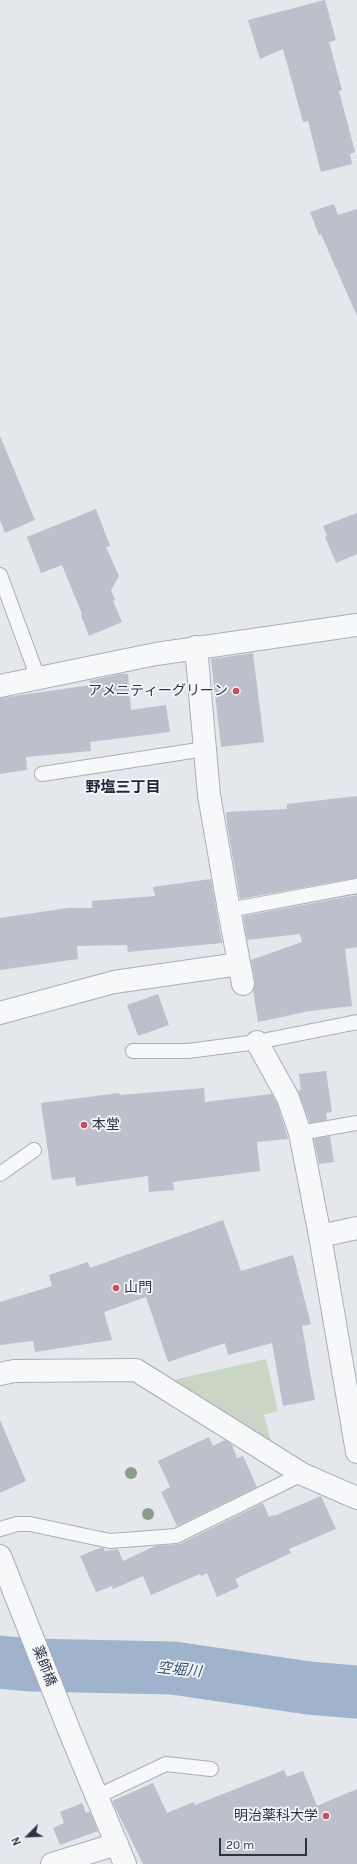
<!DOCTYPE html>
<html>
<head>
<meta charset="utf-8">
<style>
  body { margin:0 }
  #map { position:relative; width:357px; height:1864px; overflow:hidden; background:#e4e7ec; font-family:Karla,sans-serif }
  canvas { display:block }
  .north { position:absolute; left:8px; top:1816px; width:40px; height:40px; -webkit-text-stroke:3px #f4f6f9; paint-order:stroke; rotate:246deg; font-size:11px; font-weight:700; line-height:16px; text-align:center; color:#2b3445 }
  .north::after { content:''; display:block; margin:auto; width:14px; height:18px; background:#2b3445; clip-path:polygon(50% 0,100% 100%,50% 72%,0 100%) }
  .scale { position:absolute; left:219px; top:1838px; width:88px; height:18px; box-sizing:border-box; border:2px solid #2b3445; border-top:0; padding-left:5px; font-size:12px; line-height:14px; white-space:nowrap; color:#2b3445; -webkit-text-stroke:3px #f4f6f9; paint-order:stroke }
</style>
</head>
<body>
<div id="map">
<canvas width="357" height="1864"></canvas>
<div class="north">N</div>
<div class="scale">20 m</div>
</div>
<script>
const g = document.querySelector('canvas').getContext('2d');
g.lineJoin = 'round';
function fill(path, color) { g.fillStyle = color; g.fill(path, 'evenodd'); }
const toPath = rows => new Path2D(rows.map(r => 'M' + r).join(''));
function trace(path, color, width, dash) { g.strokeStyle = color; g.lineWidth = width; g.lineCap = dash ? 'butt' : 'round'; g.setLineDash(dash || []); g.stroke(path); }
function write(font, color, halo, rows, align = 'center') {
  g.font = font + ' Karla,"Noto Sans JP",sans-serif'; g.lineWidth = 3.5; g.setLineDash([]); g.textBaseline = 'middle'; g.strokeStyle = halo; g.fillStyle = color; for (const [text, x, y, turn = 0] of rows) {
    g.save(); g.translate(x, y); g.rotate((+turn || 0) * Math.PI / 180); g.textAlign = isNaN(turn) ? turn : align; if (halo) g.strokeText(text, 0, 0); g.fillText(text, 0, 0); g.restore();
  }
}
const green = toPath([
  [266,1359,278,1411,264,1415,271,1441,173,1380]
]);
const river = toPath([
  [0,1662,30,1665,173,1668,309,1688,357,1692]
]);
const building = toPath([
  [325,0,336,40,329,42,342,90,339,91,355,152,350,154,352,164,321,172,308,121,303,122,283,49,260,59,248,20],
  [334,204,338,215,357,209,357,316,321,234,319,235,310,212],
  [0,436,35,520,5,533,0,520],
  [96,509,110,546,106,547,119,576,111,590,115,600,113,601,122,622,89,636,81,615,82,614,62,565,41,573,27,537],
  [357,513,357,554,336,563,325,537,327,536,323,526],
  [253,653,264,742,221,747,211,659],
  [120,674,128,674,131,710,166,705,170,732,90,742,91,751,26,757,27,770,0,774,0,698,91,685,89,681],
  [357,796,357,878,240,899,227,824,226,812,287,809,287,804],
  [211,879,222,943,128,952,127,945,77,946,78,959,0,970,0,918,68,908,92,908,92,901,155,896,153,887],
  [357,895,357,947,345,949,352,1006,310,1011,258,1022,253,990,255,982,251,960,302,942,300,934,247,940,243,916],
  [158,994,169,1025,138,1036,127,1005],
  [326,1071,332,1112,326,1113,327,1120,310,1123,298,1091,301,1090,299,1074],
  [204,1088,205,1102,272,1094,277,1103,288,1139,257,1142,260,1171,173,1182,174,1190,149,1192,148,1176,76,1186,75,1177,52,1180,41,1103,119,1093,120,1095],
  [330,1136,334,1162,319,1164,314,1139],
  [223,1220,241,1271,293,1255,311,1324,302,1326,315,1400,283,1406,272,1343,228,1355,225,1343,168,1362,146,1297,104,1312,112,1340,35,1352,33,1341,0,1345,0,1302,52,1286,49,1275,88,1262,90,1268],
  [0,1420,26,1481,0,1493],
  [209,1437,213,1446,225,1440,232,1445,237,1458,243,1456,257,1487,177,1526,161,1492,170,1487,158,1461],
  [321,1496,336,1529,289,1549,291,1553,235,1579,239,1587,217,1597,207,1573,201,1576,200,1574,151,1595,143,1576,113,1589,112,1586,96,1592,80,1556,100,1548,104,1548,105,1551,118,1549,123,1561,155,1546,180,1544,263,1503,269,1517,273,1515,274,1516],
  [284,1770,287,1777,303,1771,317,1806,357,1789,357,1864,143,1864,112,1801,153,1783,167,1813,194,1802,195,1805],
  [82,1803,86,1813,90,1812,98,1831,60,1845,53,1828,64,1823,60,1812]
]);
const lane = toPath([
  [0,575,38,678],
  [42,774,205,749],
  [229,910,357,886],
  [133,1051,188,1051,257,1042,357,1022],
  [300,1133,357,1123],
  [0,1174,34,1150],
  [0,1529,17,1524,30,1524,110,1541,176,1536,302,1474],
  [98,1796,166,1764,211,1769]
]);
const street = toPath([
  [196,647,209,795,229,910,243,984],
  [0,686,156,654,357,625],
  [0,1013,114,982,239,964],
  [257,1042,288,1098,300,1133,320,1236,357,1452],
  [320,1236,357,1228],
  [0,1374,14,1371,136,1370,302,1474,357,1498],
  [0,1556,69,1730,125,1864],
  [52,1864,117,1844]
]);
const trees = [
  [131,1473],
  [148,1514]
];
const markers = [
  [236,691,4,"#d1495b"],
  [84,1125,4,"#d1495b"],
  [116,1288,4,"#d1495b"],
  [326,1816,4,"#d1495b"]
];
const poiNames = [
  ["アメニティーグリーン",228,691],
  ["本堂",92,1125,"left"],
  ["山門",124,1288,"left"],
  ["明治薬科大学",318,1816]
];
const streetNames = [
  ["薬師橋",44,1666,69]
];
const neighbourhoodNames = [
  ["野塩三丁目",123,788]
];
const waterNames = [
  ["空堀川",179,1670,6]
];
fill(green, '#c9d6c5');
trace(river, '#9fb4cc', 53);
fill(building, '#bbc0ca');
trace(lane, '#a9aeb7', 16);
trace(street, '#a9aeb7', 24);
trace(lane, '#f7f8fa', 14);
trace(street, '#f7f8fa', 22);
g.fillStyle = '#899d89';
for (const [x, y] of trees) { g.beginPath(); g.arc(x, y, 6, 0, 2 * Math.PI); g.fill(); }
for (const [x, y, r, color] of markers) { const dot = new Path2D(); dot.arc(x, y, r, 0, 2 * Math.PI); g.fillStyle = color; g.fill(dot); trace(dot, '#f4f6f9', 1.5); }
write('14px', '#2b3445', '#f4f6f9', poiNames, 'right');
write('14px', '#2b3445', '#f4f6f9', streetNames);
write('bold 15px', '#1d2536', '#f4f6f9', neighbourhoodNames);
write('italic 15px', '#34527a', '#f4f6f9', waterNames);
</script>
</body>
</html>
